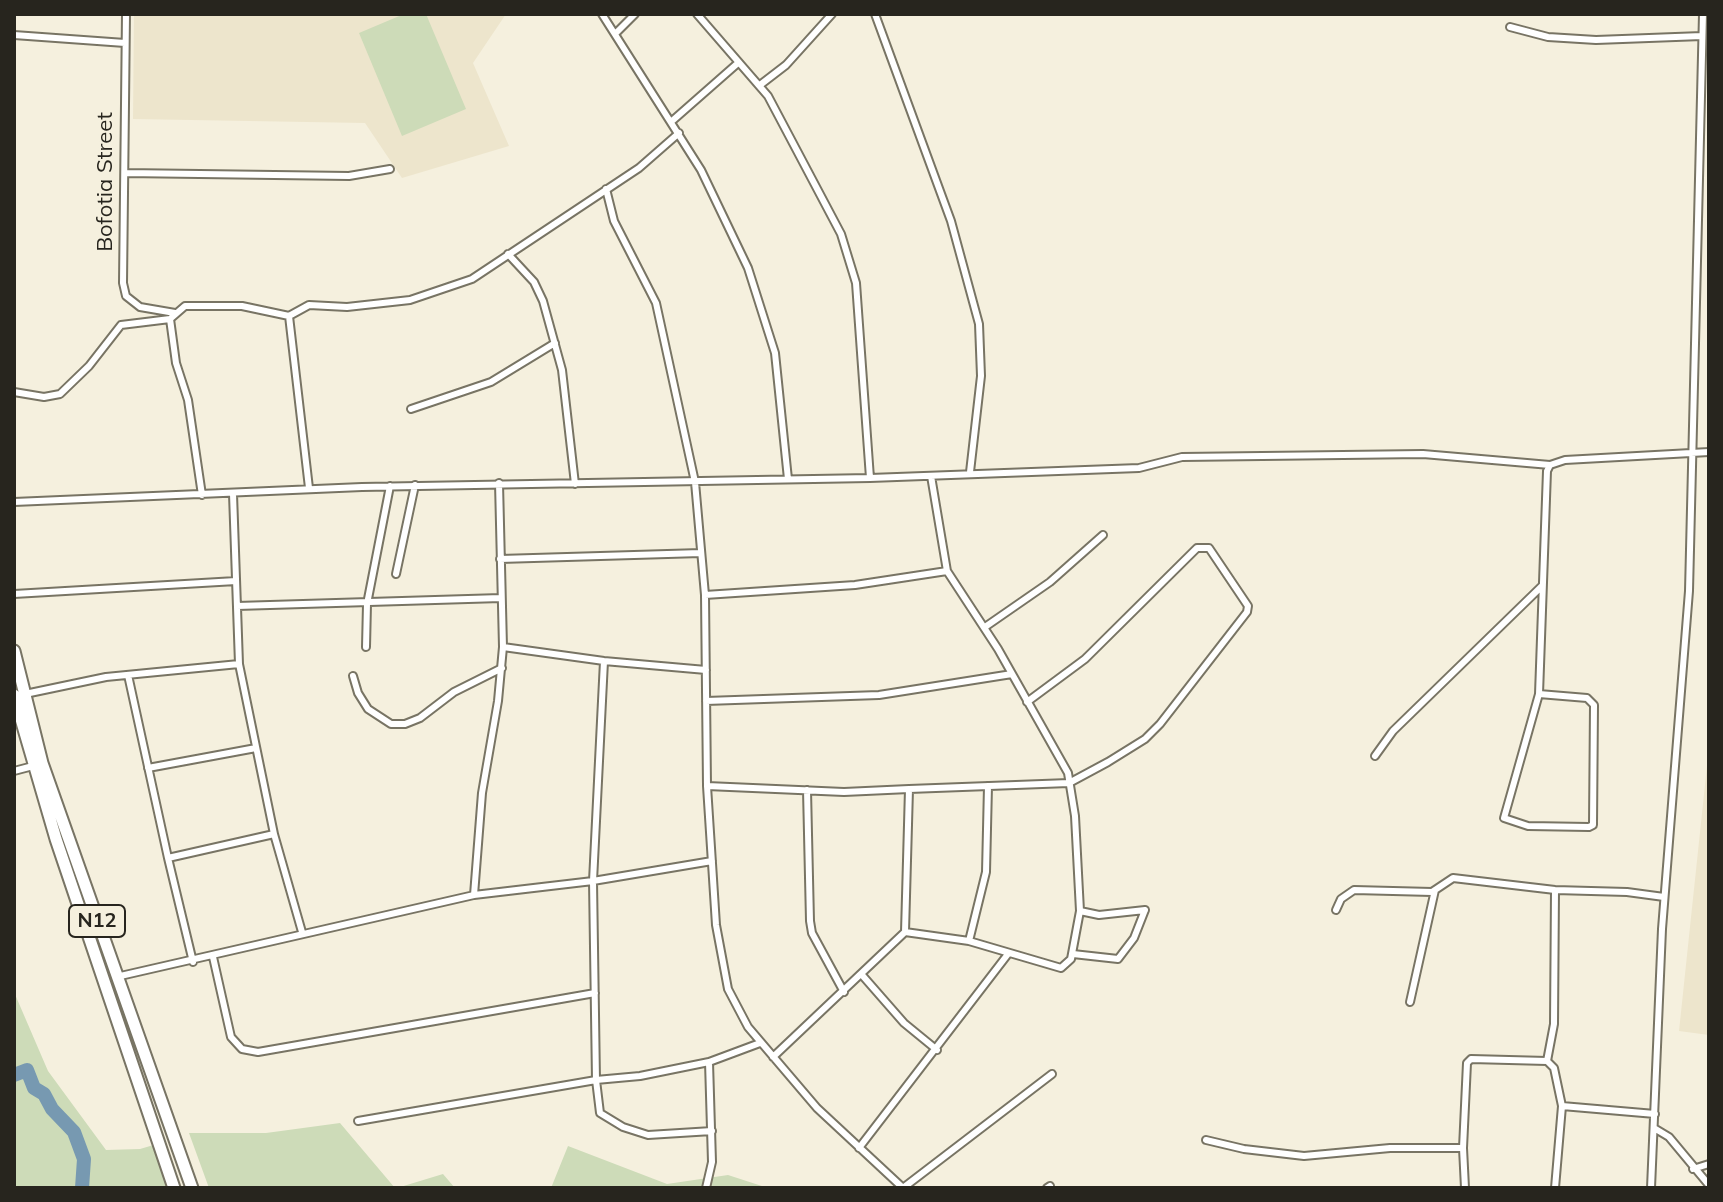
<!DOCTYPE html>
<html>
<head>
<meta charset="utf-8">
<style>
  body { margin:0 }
  #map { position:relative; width:1723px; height:1202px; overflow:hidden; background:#f5f0de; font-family:Mulish,sans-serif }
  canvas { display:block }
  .frame { position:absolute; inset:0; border:16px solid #27251e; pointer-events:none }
</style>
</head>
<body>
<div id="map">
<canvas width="1723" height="1202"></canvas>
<div class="frame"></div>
</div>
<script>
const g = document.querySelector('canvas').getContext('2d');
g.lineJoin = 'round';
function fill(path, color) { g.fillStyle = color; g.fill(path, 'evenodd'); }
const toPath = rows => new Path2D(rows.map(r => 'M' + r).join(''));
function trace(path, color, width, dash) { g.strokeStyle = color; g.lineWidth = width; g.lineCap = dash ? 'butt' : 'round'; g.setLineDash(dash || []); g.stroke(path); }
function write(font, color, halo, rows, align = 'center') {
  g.font = font + ' Mulish,sans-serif'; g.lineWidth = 6; g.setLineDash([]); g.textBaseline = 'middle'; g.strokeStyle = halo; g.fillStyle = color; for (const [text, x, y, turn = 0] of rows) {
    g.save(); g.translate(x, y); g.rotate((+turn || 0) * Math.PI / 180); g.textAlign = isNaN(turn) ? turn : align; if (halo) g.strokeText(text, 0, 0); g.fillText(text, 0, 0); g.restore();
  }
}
const built = toPath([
  [134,14,506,14,473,63,509,146,402,178,365,123,133,119],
  [1709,747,1709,1035,1679,1031]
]);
const green = toPath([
  [404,14,426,14,466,109,402,136,359,33],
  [14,992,48,1071,106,1150,140,1149,157,1144,171,1188,14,1188],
  [340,1123,395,1188,209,1188,189,1133,266,1133],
  [568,1146,667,1184,728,1175,768,1188,551,1188],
  [443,1174,455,1188,397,1188]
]);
const river = toPath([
  [14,1075,27,1070,34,1088,44,1094,52,1109,74,1132,84,1159,82,1188]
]);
const street = toPath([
  [126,14,123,283,126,296,140,307,175,313],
  [602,14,701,170,748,268,775,353,788,479],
  [697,14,768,96,841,234,856,283,870,478],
  [875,14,951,221,979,324,981,376,970,472],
  [1510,27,1548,37,1596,40,1702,36],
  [616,33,635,14],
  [14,35,125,43],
  [760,85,786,65,832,14],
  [672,121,738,63],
  [125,173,349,176,390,169],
  [606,189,614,221,656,303,695,482,705,595,707,786,716,925,728,989,748,1027,817,1108,903,1188],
  [508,254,534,282,543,301,562,370,575,484],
  [170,319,176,363,188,400,202,495],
  [14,392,44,397,60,394,89,366,121,325,170,319,185,306,242,306,289,316],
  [411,409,491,382,555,343],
  [499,483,503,647,604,661,706,670],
  [309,488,289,316,309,305,347,307,410,300,472,279,639,168,679,133],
  [233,494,239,664,274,834],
  [14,502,362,487,870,478,1139,468,1182,457,1423,454,1550,465],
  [500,559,701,553],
  [396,574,415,485],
  [14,594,236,581],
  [705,595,855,585,947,571],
  [237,606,501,598],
  [985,627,1050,582,1103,535],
  [366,647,367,604,390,486],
  [604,661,593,881,712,861],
  [128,675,168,858],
  [353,676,358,693,368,709,391,724,405,724,420,718,454,692,502,668],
  [25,694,106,677,239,664],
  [1539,694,1587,698,1594,705,1593,825,1589,827,1528,826,1504,818,1539,694,1547,471,1550,465,1565,460,1709,452],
  [706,701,879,695,1012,674],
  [1375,756,1393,731,1542,586],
  [148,768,256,748],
  [14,771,33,766],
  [707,786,844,792,909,789],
  [807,790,810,921,812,933,844,992],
  [474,895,482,793,498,701,503,647],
  [1336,910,1341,899,1354,890,1432,892,1453,878,1555,890,1627,892,1664,897],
  [1080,911,1099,915,1145,910],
  [905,932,969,941,1061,968,1071,959,1080,911,1075,816,1068,773,998,649,947,571,931,476],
  [969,941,986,872,988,786],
  [1073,954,1118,959,1134,938,1145,910],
  [213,957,231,1037,242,1049,258,1052,595,993],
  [193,962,168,858,274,834,302,932],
  [862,975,904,1023,937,1050],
  [116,977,474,895,593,881,596,1080,358,1121],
  [1410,1002,1435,890],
  [773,1057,905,932,909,789,1069,783,1108,762,1145,739,1160,724,1247,612,1248,606,1209,548,1197,548,1085,659,1027,702],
  [1547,1061,1554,1024,1555,890],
  [1654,1128,1669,1137,1709,1185],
  [712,1131,648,1135,623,1127,600,1113,596,1080,640,1076,709,1062,760,1043],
  [1206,1140,1244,1149,1304,1156,1390,1148,1463,1148],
  [859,1148,1008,954],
  [1693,1169,1709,1164],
  [706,1188,712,1162,709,1062],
  [903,1188,1052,1074],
  [1047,1188,1050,1186],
  [1465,1188,1463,1148,1467,1063,1471,1059,1547,1061,1554,1068,1562,1106,1655,1114],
  [1555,1188,1562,1106],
  [1651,1188,1662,929,1689,591,1703,14]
]);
const highway = toPath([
  [14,651,42,763,192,1188],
  [14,695,56,839,174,1188]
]);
const shields = [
  [97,921,56]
];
const shieldNames = [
  ["N12",97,921]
];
const streetNames = [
  ["Bofotia Street",105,182,-90]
];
fill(built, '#ede5cc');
fill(green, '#cddbb8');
trace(river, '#7799b1', 14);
trace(street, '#787464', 10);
trace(highway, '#787464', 15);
trace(street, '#fff', 6);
trace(highway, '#fff', 11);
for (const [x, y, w] of shields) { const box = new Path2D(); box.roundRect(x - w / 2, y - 16, w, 32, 6); g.fillStyle = '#f5f0de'; g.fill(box); trace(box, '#27251e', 2); }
write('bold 20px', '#27251e', null, shieldNames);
write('22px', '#27251e', '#f5f0de', streetNames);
</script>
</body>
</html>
